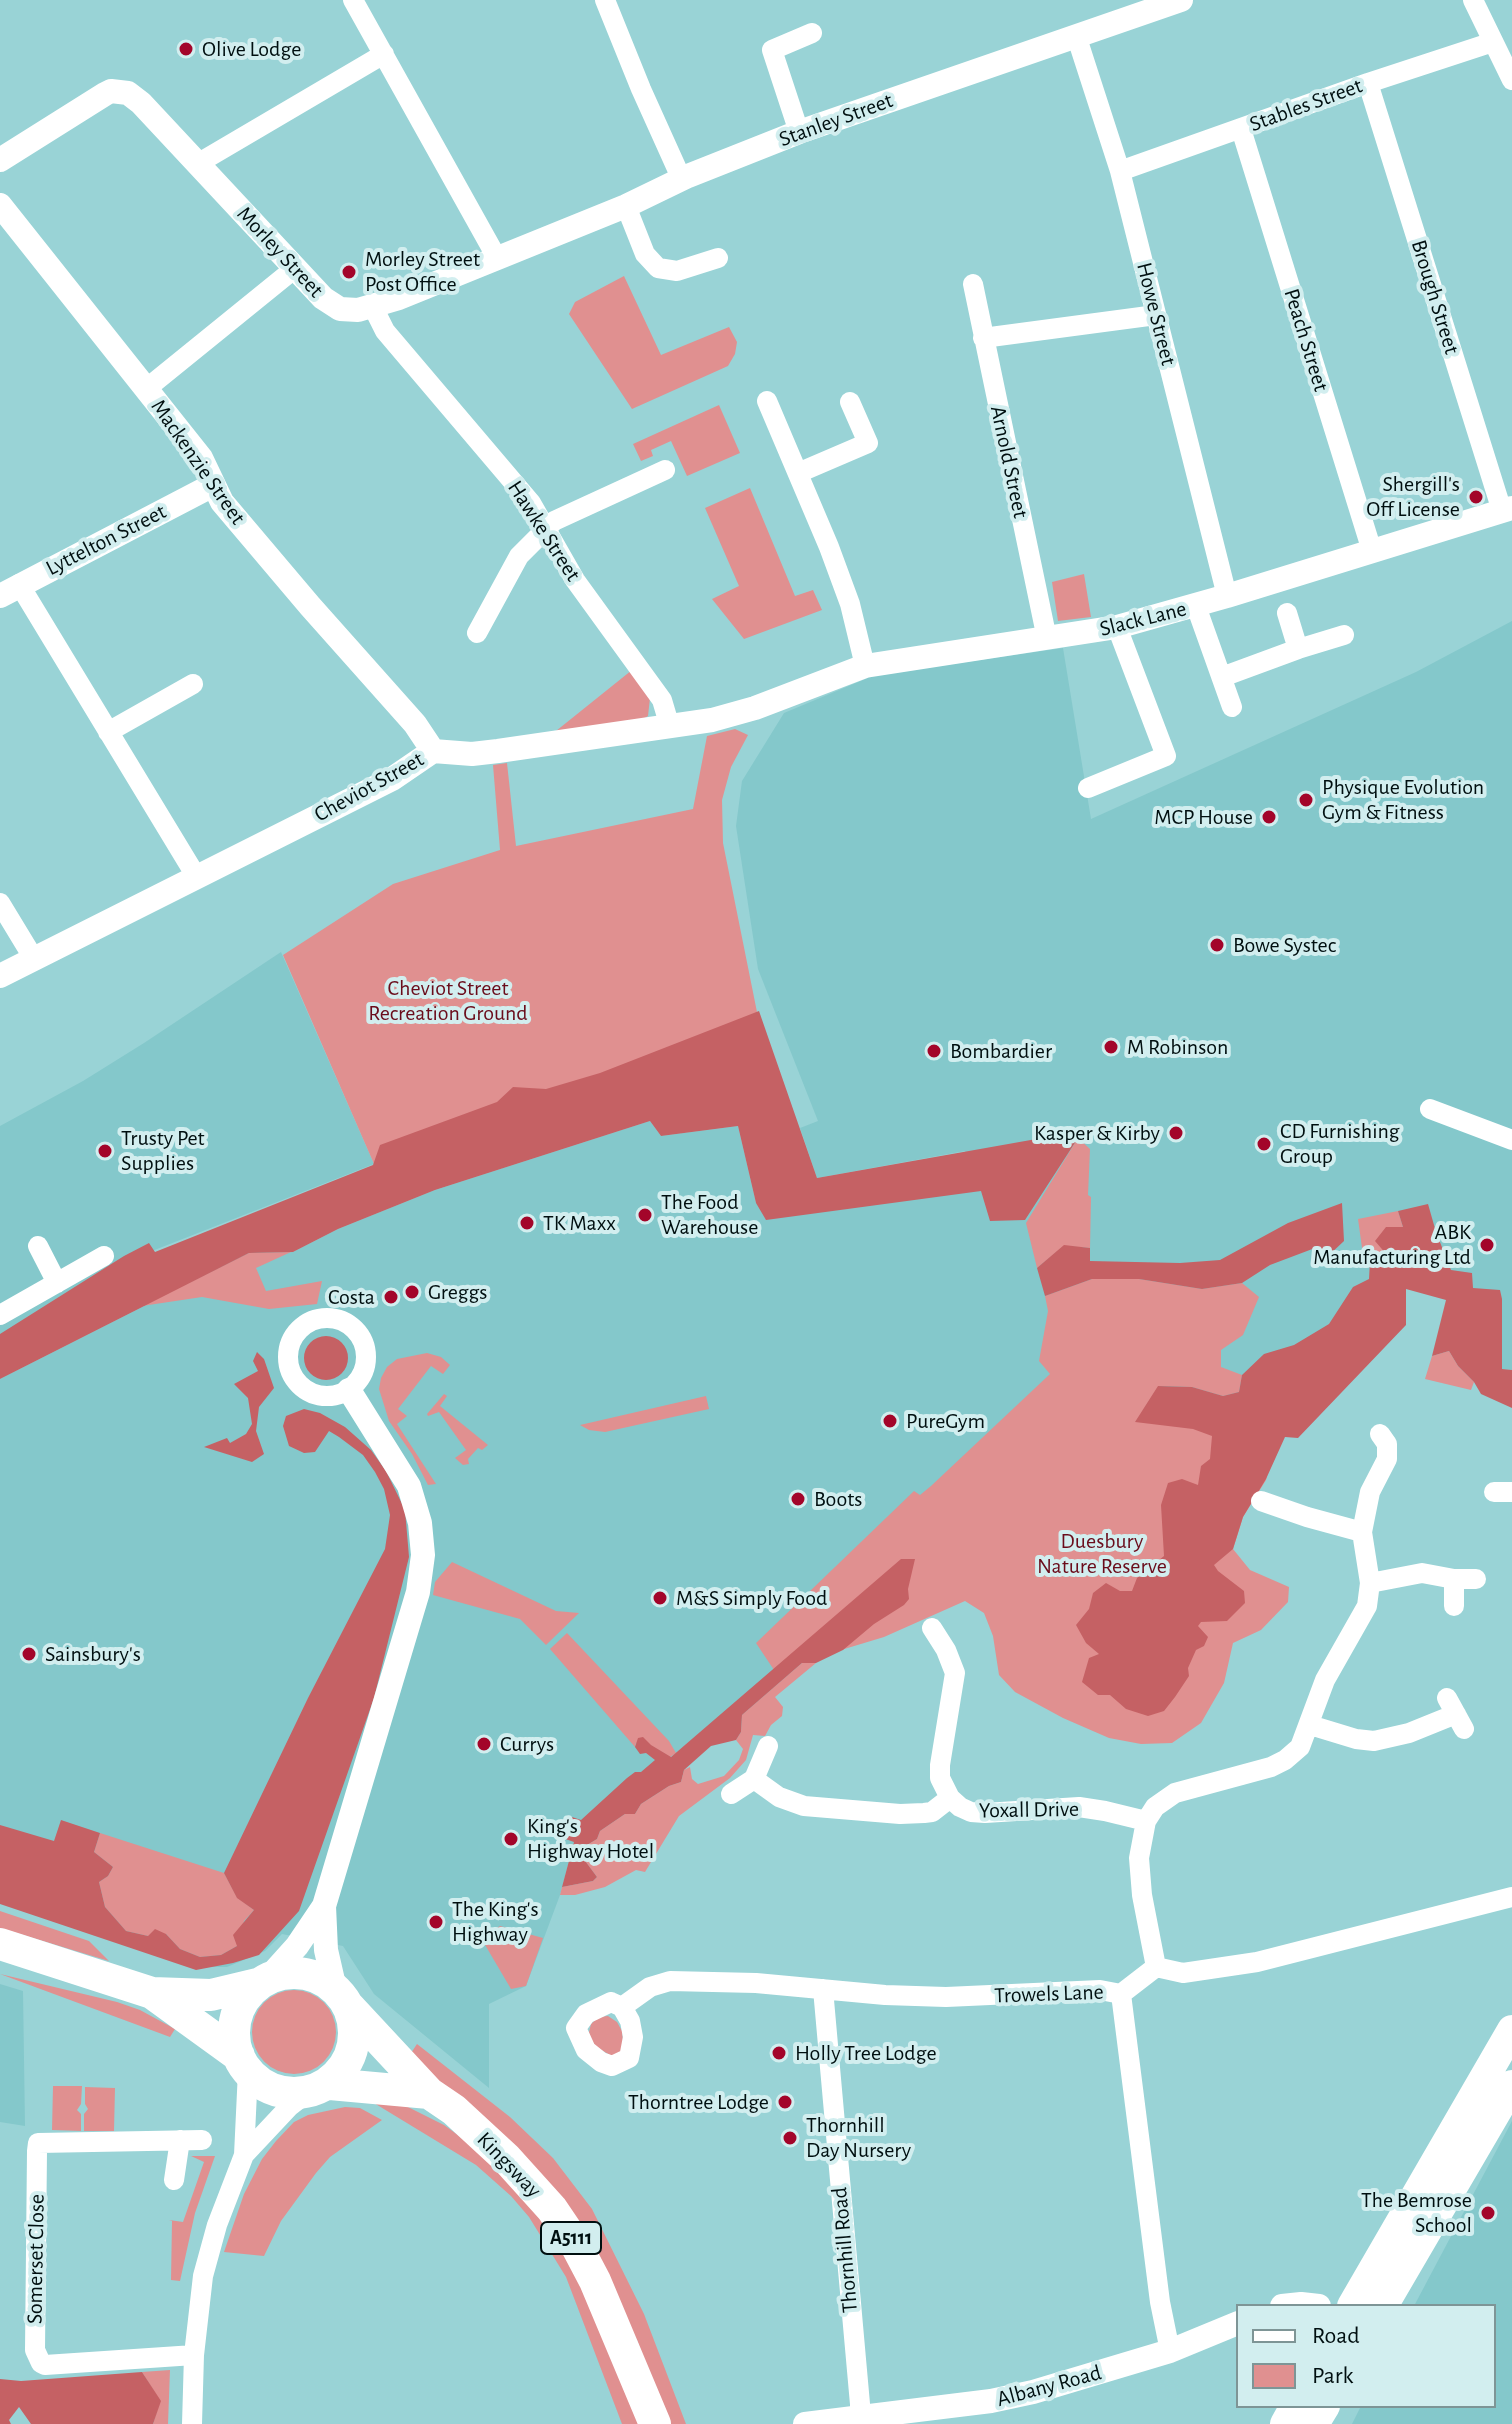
<!DOCTYPE html>
<html>
<head>
<meta charset="utf-8">
<style>
  body { margin:0 }
  #map { position:relative; width:1512px; height:2424px; overflow:hidden; background:#99d3d6; font-family:"Alegreya Sans",sans-serif }
  canvas { display:block }
  .legend { position:absolute; left:1236px; top:2304px; width:260px; height:104px; box-sizing:border-box; background:#d2eeef; border:2px solid #7e9596; margin:0; padding:10px 14px; list-style:none; font-size:24px; color:#000f10 }
  .legend li { display:flex; align-items:center; gap:16px; height:40px }
  .legend b { width:40px; border:2px solid #7e9596 }
</style>
</head>
<body>
<div id="map">
<canvas width="1512" height="2424"></canvas>
<ul class="legend">
<li><b style="height:10px;background:#fff"></b>Road</li>
<li><b style="height:22px;background:#e09090"></b>Park</li>
</ul>
</div>
<script>
const g = document.querySelector('canvas').getContext('2d');
g.lineJoin = 'round';
function fill(path, color) { g.fillStyle = color; g.fill(path, 'evenodd'); }
const toPath = rows => new Path2D(rows.map(r => 'M' + r).join(''));
function trace(path, color, width, dash) { g.strokeStyle = color; g.lineWidth = width; g.lineCap = dash ? 'butt' : 'round'; g.setLineDash(dash || []); g.stroke(path); }
function write(font, color, halo, rows, align = 'center') {
  g.font = font + ' "Alegreya Sans",sans-serif'; g.lineWidth = 8; g.setLineDash([]); g.textBaseline = 'middle'; g.strokeStyle = halo; g.fillStyle = color; for (const [text, x, y, turn = 0] of rows) {
    g.save(); g.translate(x, y); g.rotate((+turn || 0) * Math.PI / 180); g.textAlign = isNaN(turn) ? turn : align; if (halo) g.strokeText(text, 0, 0); g.fillText(text, 0, 0); g.restore();
  }
}
const built = toPath([
  [1512,621,1512,1370,1502,1369,1502,1300,1449,1292,1436,1233,1365,1338,752,1690,576,1835,560,1895,526,1986,489,2004,489,2088,374,1994,343,1946,282,1934,265,1951,227,1967,197,1967,0,1873,0,1379,249,1253,293,1252,338,1229,435,1190,650,1121,661,1136,738,1126,756,1203,981,1190,965,1151,817,1178,800,1128,818,1121,758,969,736,826,742,781,784,713,875,675,1063,648,1091,819,1416,672],
  [281,952,374,1164,106,1269,0,1337,0,1126,83,1081,144,1043],
  [0,1984,23,1991,25,2126,0,2122],
  [1512,2121,1512,2424,1352,2424,1361,2406,1494,2406,1494,2306,1414,2306]
]);
const green = toPath([
  [624,276,661,355,729,327,737,342,735,354,728,366,632,409,569,314,575,302],
  [719,405,740,453,687,476,671,441,651,450,653,456,641,461,633,444],
  [750,488,795,596,813,590,822,610,744,639,712,599,739,586,705,508],
  [1084,574,1091,617,1058,621,1052,582],
  [632,670,650,698,648,716,640,721,551,735],
  [735,729,748,735,731,767,722,800,723,843,759,1022,374,1164,283,955,393,884,500,850,493,765,507,763,516,846,693,809,707,736],
  [1078,1138,1090,1149,1088,1195,1091,1197,1090,1248,1064,1246,1037,1268,1026,1223],
  [1398,1211,1403,1227,1387,1256,1380,1258,1363,1255,1358,1219],
  [291,1252,256,1268,266,1291,322,1281,317,1304,269,1309,202,1297,142,1306,249,1253],
  [1092,1279,1139,1279,1202,1289,1242,1283,1259,1297,1243,1335,1221,1350,1221,1367,1242,1375,1239,1392,1223,1396,1192,1387,1159,1386,1142,1412,1278,1430,1266,1480,1243,1517,1233,1549,1250,1570,1289,1587,1288,1602,1261,1630,1233,1643,1224,1683,1201,1723,1172,1743,1141,1744,1109,1738,1063,1718,1015,1692,999,1675,993,1636,984,1613,965,1601,884,1637,841,1650,824,1628,774,1670,756,1643,914,1491,920,1495,931,1486,1050,1374,1039,1361,1048,1311,1045,1296],
  [1449,1351,1458,1366,1474,1382,1471,1390,1425,1379,1432,1356],
  [427,1353,441,1357,450,1365,443,1374,431,1366,398,1409,407,1416,397,1424,436,1484,428,1485,412,1454,389,1421,379,1389,381,1378,387,1367,397,1359],
  [444,1394,447,1396,440,1406,488,1445,482,1450,478,1448,468,1459,469,1464,463,1465,455,1458,466,1450,439,1412,428,1416,427,1414],
  [706,1396,709,1409,605,1432,589,1430,580,1425],
  [452,1562,556,1611,579,1613,546,1645,520,1619,433,1595,435,1582],
  [567,1633,669,1741,676,1753,670,1757,650,1745,636,1743,635,1747,550,1649],
  [802,1663,816,1663,775,1697,783,1707,782,1716,771,1725,765,1736,753,1735,746,1760,730,1778,679,1816,645,1872,636,1870,605,1887,575,1895,560,1895,562,1887,593,1881,597,1877,583,1858,587,1845,597,1839,600,1831,625,1814,635,1814,641,1804,669,1786,681,1782,684,1770,690,1767,692,1779,698,1784,724,1776,739,1760,743,1749,736,1740,741,1732,742,1715],
  [100,1833,224,1873,237,1897,254,1910,244,1921,237,1946,221,1955,200,1957,180,1949,166,1934,148,1936,126,1931,105,1907,99,1882,108,1876,113,1867,94,1852],
  [0,1911,89,1941,109,1961,0,1928],
  [500,1926,543,1938,526,1986,511,1989,481,1938],
  [0,1974,117,2002,140,2010,175,2029,170,2037],
  '252 2032a42 42 0 1 1 84 0a42 42 0 1 1-84 0Z',
  [608,2016,617,2022,622,2031,624,2050,617,2056,610,2055,596,2047,590,2040,589,2032,591,2024,598,2017],
  [417,2044,510,2117,553,2158,592,2209,644,2314,686,2424,668,2424,637,2340,409,2056],
  [53,2086,82,2086,81,2104,77,2110,81,2114,81,2131,52,2130],
  [85,2087,115,2088,114,2131,84,2131,84,2114,88,2109,85,2104],
  [374,2103,406,2106,444,2125,505,2169,557,2231,641,2424,622,2424,566,2277,529,2217,511,2196,476,2165],
  [345,2107,360,2108,382,2120,330,2157,316,2173,281,2221,264,2256,224,2252,244,2194,262,2159,276,2141,294,2122,308,2115],
  [191,2156,215,2156,195,2213,180,2281,171,2280,172,2221,169,2220,183,2222,204,2162],
  [170,2370,168,2424,153,2424,160,2401,142,2372]
]);
const forest = toPath([
  [759,1011,817,1178,1042,1138,1078,1138,1025,1220,990,1221,981,1191,766,1220,756,1203,738,1126,661,1136,650,1121,435,1190,338,1229,293,1252,249,1253,0,1379,0,1334,124,1256,149,1243,155,1252,373,1165,380,1145,497,1102,513,1087,546,1089,600,1073],
  [1342,1203,1344,1241,1327,1257,1315,1248,1270,1265,1242,1283,1202,1289,1139,1279,1092,1279,1045,1296,1037,1268,1064,1245,1090,1248,1090,1261,1180,1263,1220,1260,1288,1223],
  [1428,1204,1436,1232,1451,1270,1472,1273,1473,1288,1500,1290,1502,1299,1502,1369,1512,1370,1512,1408,1481,1394,1474,1382,1458,1366,1449,1351,1432,1356,1446,1300,1406,1289,1406,1325,1298,1438,1285,1437,1266,1479,1243,1517,1233,1549,1214,1565,1218,1571,1244,1591,1245,1603,1227,1621,1201,1622,1198,1626,1208,1637,1204,1646,1196,1650,1188,1668,1189,1676,1175,1697,1164,1711,1148,1716,1126,1709,1110,1695,1098,1695,1082,1682,1089,1658,1099,1654,1086,1643,1076,1625,1089,1609,1093,1593,1106,1583,1120,1591,1132,1591,1137,1578,1164,1556,1161,1505,1168,1483,1182,1479,1198,1485,1201,1466,1210,1459,1212,1436,1193,1429,1135,1422,1158,1386,1192,1387,1223,1396,1239,1392,1242,1375,1264,1354,1294,1345,1329,1324,1353,1287,1369,1279,1370,1261,1387,1255,1375,1241,1386,1227,1403,1227,1398,1211],
  '304 1358a22 22 0 1 1 44 0a22 22 0 1 1-44 0Z',
  [257,1352,264,1359,274,1388,259,1407,256,1431,264,1454,252,1462,204,1447,227,1438,230,1443,246,1434,252,1424,248,1398,234,1384,258,1371,253,1361],
  [304,1409,320,1413,345,1427,371,1450,386,1471,405,1510,409,1557,374,1698,299,1911,259,1955,233,1963,196,1970,0,1904,0,1825,54,1841,61,1820,100,1833,94,1852,113,1867,108,1876,99,1882,105,1907,126,1931,148,1936,155,1929,166,1934,180,1949,200,1957,221,1955,237,1946,233,1935,254,1910,237,1898,224,1873,308,1698,385,1549,390,1515,384,1489,375,1472,363,1455,339,1437,329,1431,315,1452,304,1453,289,1446,283,1426,286,1416],
  [901,1559,915,1559,908,1589,909,1599,904,1605,874,1624,843,1650,816,1663,802,1663,742,1715,741,1732,736,1740,711,1746,684,1770,681,1782,669,1786,641,1804,635,1814,625,1814,600,1831,597,1839,587,1845,583,1858,597,1877,593,1881,562,1887,574,1842,534,1828,532,1821,547,1820,570,1829,572,1826,568,1821,572,1817,581,1820,627,1778,635,1772,641,1772,655,1760,646,1753,640,1754,635,1747,638,1738,643,1737,651,1745,671,1757],
  [142,2372,161,2401,153,2424,31,2424,19,2407,9,2420,11,2424,0,2424,0,2379,21,2381]
]);
const minor = toPath([
  [353,0,497,258],
  [605,0,641,89,682,180],
  [1473,0,1512,80],
  [1076,35,1120,171,1227,596],
  [1368,83,1502,511],
  [1241,129,1372,551],
  [799,132,772,50,812,33],
  [197,164,384,54],
  [1120,171,1368,83,1493,42],
  [626,206,645,254,658,268,677,271,718,258],
  [973,284,1047,639],
  [373,307,385,331,531,503,575,580,662,700,670,727],
  [983,338,1156,315],
  [146,389,294,269],
  [767,401,829,547,850,604,865,666],
  [798,473,868,443,850,402],
  [19,584,196,876],
  [1196,606,1232,707],
  [477,633,519,556,554,521,665,470],
  [1298,649,1344,635],
  [1222,677,1298,649,1287,613],
  [108,732,193,684],
  [1088,788,1166,756,1117,627],
  [0,903,34,959],
  [1430,1109,1512,1140],
  [38,1246,57,1283],
  [0,1315,104,1256],
  '288 1357a39 39 0 1 1 78 0a39 39 0 1 1-78 0Z',
  [1494,1492,1512,1492],
  [1261,1501,1307,1517,1362,1532],
  [1454,1579,1476,1579],
  [1370,1583,1422,1573,1454,1579,1454,1606],
  [932,1628,946,1650,955,1673,940,1765,940,1778,950,1798,960,1807,971,1812,985,1813,1079,1807,1105,1811,1146,1821],
  [1447,1698,1464,1729],
  [1310,1725,1356,1739,1374,1741,1409,1733,1456,1714],
  [754,1779,779,1797,804,1806,900,1814,924,1813,932,1812,950,1798],
  [731,1794,754,1779,768,1746],
  [1156,1967,1142,1895,1139,1858,1146,1821,1155,1807,1175,1793,1271,1767,1285,1760,1300,1747,1325,1680,1367,1606,1370,1583,1362,1532,1370,1492,1387,1459,1387,1444,1380,1434],
  [823,1989,860,2404,860,2424],
  [1121,1994,1160,2302,1170,2351],
  [611,2002,622,2007,630,2021,633,2037,629,2058,612,2066,601,2062,586,2050,576,2028,586,2014,611,2002],
  [622,2007,650,1987,670,1981,756,1983,885,1995,946,1997,1100,1990,1121,1994,1156,1967,1183,1973,1257,1962,1512,1897],
  [244,2155,290,2106,308,2092],
  [174,2180,180,2140],
  [194,2355,45,2365,41,2363,35,2350,37,2151,38,2143,202,2140],
  [192,2424,194,2355,203,2276,217,2225,244,2155,248,2071]
]);
const tertiary = toPath([
  [0,160,105,94,111,91,128,93,141,103,323,298,340,309,358,310,399,298,626,206,688,176,799,132,1181,0],
  [0,205,201,458,222,502,310,606,415,724,433,751],
  [0,596,213,485],
  [0,976,392,779,433,751,472,754,498,751,712,720,755,708,865,666,1117,627,1227,596,1512,508],
  [270,1976,297,1946,324,1906],
  [334,1985,326,1950,324,1906,418,1592,423,1555,420,1523,409,1486,349,1390],
  [1282,2306,1301,2304,1319,2306],
  [805,2424,991,2401,1033,2392,1170,2351,1238,2323]
]);
const primary = toPath([
  [1352,2306,1512,2030],
  [1383,2306,1512,2085],
  [1285,2424,1295,2406],
  [1314,2424,1325,2406]
]);
const trunk = toPath([
  [0,1944,152,1993,211,1995,257,1984],
  '234 2033a60 60 0 1 1 120 0a60 60 0 1 1-120 0Z',
  [152,1993,239,2056],
  [349,2007,429,2093,454,2110,506,2158,552,2209,575,2243,595,2281,655,2424],
  [330,2084,429,2093]
]);
const markers = [
  [186,49,8,"#a3052a"],
  [349,272,8,"#a3052a"],
  [1476,497,8,"#a3052a"],
  [1306,800,8,"#a3052a"],
  [1269,817,8,"#a3052a"],
  [1217,945,8,"#a3052a"],
  [1111,1047,8,"#a3052a"],
  [934,1051,8,"#a3052a"],
  [1176,1133,8,"#a3052a"],
  [1264,1144,8,"#a3052a"],
  [105,1151,8,"#a3052a"],
  [645,1215,8,"#a3052a"],
  [527,1223,8,"#a3052a"],
  [1487,1245,8,"#a3052a"],
  [412,1292,8,"#a3052a"],
  [391,1297,8,"#a3052a"],
  [890,1421,8,"#a3052a"],
  [798,1499,8,"#a3052a"],
  [660,1598,8,"#a3052a"],
  [29,1654,8,"#a3052a"],
  [484,1744,8,"#a3052a"],
  [511,1839,8,"#a3052a"],
  [436,1922,8,"#a3052a"],
  [779,2053,8,"#a3052a"],
  [785,2102,8,"#a3052a"],
  [790,2138,8,"#a3052a"],
  [1488,2213,8,"#a3052a"]
];
const shields = [
  [571,2238,60]
];
const shieldNames = [
  ["A5111",571,2238]
];
const poiNames = [
  ["Olive Lodge",202,49],
  ["Morley Street",365,259],
  ["Post Office",365,284],
  ["Shergill's",1460,484,"right"],
  ["Off License",1460,509,"right"],
  ["Physique Evolution",1322,787],
  ["Gym & Fitness",1322,812],
  ["MCP House",1253,817,"right"],
  ["Bowe Systec",1233,945],
  ["M Robinson",1127,1047],
  ["Bombardier",950,1051],
  ["CD Furnishing",1280,1131],
  ["Group",1280,1156],
  ["Kasper & Kirby",1160,1133,"right"],
  ["Trusty Pet",121,1138],
  ["Supplies",121,1163],
  ["The Food",661,1202],
  ["Warehouse",661,1227],
  ["TK Maxx",543,1223],
  ["ABK",1471,1232,"right"],
  ["Manufacturing Ltd",1471,1257,"right"],
  ["Greggs",428,1292],
  ["Costa",375,1297,"right"],
  ["PureGym",906,1421],
  ["Boots",814,1499],
  ["M&S Simply Food",676,1598],
  ["Sainsbury's",45,1654],
  ["Currys",500,1744],
  ["King's",527,1826],
  ["Highway Hotel",527,1851],
  ["The King's",452,1909],
  ["Highway",452,1934],
  ["Holly Tree Lodge",795,2053],
  ["Thorntree Lodge",769,2102,"right"],
  ["Thornhill",806,2125],
  ["Day Nursery",806,2150],
  ["The Bemrose",1472,2200,"right"],
  ["School",1472,2225,"right"]
];
const streetNames = [
  ["Stables Street",1306,105,-20],
  ["Stanley Street",836,120,-20],
  ["Morley Street",280,252,47],
  ["Brough Street",1435,297,73],
  ["Howe Street",1156,314,76],
  ["Peach Street",1306,340,73],
  ["Mackenzie Street",198,462,55],
  ["Arnold Street",1009,462,78],
  ["Hawke Street",544,531,57],
  ["Lyttelton Street",106,540,-27],
  ["Slack Lane",1143,619,-14],
  ["Cheviot Street",369,787,-29],
  ["Yoxall Drive",1029,1810,-1],
  ["Trowels Lane",1049,1994,-2],
  ["Kingsway",509,2165,46],
  ["Thornhill Road",845,2250,-95],
  ["Somerset Close",36,2259,-89],
  ["Albany Road",1049,2386,-15]
];
const parkNames = [
  ["Cheviot Street",448,988],
  ["Recreation Ground",448,1013],
  ["Duesbury",1102,1541],
  ["Nature Reserve",1102,1566]
];
fill(built, '#84c8cb');
fill(green, '#e09090');
fill(forest, '#c56164');
trace(minor, '#fff', 20);
trace(tertiary, '#fff', 24);
trace(primary, '#fff', 30);
trace(trunk, '#fff', 32);
for (const [x, y, r, color] of markers) { const dot = new Path2D(); dot.arc(x, y, r, 0, 2 * Math.PI); g.fillStyle = color; g.fill(dot); trace(dot, '#d2eeef', 3); }
for (const [x, y, w] of shields) { const box = new Path2D(); box.roundRect(x - w / 2, y - 16, w, 32, 6); g.fillStyle = '#d2eeef'; g.fill(box); trace(box, '#000f10', 2); }
write('bold 20px', '#000f10', null, shieldNames);
write('22px', '#000f10', '#d2eeef', poiNames, 'left');
write('22px', '#000f10', '#d2eeef', streetNames);
write('22px', '#6a0c1b', '#d2eeef', parkNames);
</script>
</body>
</html>
